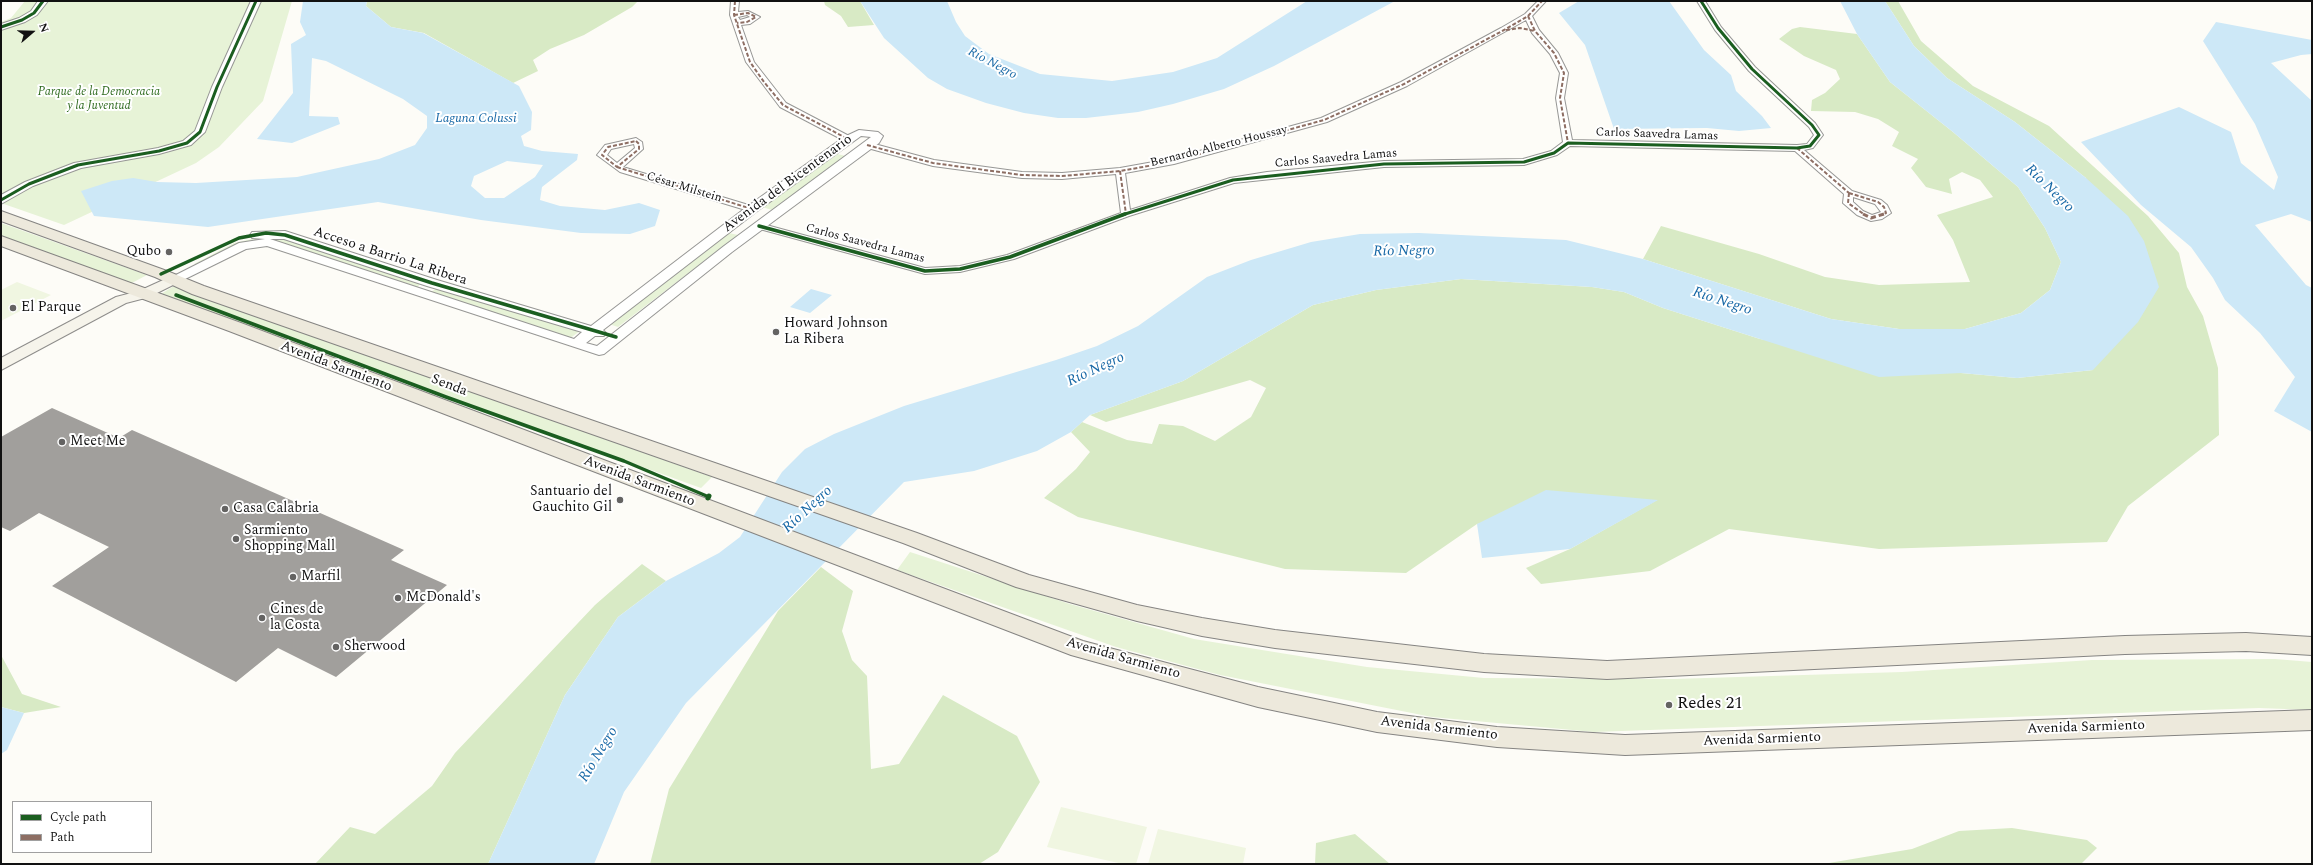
<!DOCTYPE html>
<html>
<head>
<meta charset="utf-8">
<style>
  body { margin:0 }
  #map { position:relative; width:2313px; height:865px; overflow:hidden; background:#fdfcf7; font-family:Spectral,serif }
  canvas { display:block }
  .frame { position:absolute; inset:0; border:2px solid #111; pointer-events:none }
  .legend { position:absolute; left:12px; top:801px; width:140px; height:52px; box-sizing:border-box; background:#fff; border:1px solid #a0a0a0; margin:0; padding:5px 7px; list-style:none; font-size:12px; color:#111 }
  .legend li { display:flex; align-items:center; gap:8px; height:20px }
  .legend b { width:20px; border:1px solid #a0a0a0 }
  .north { position:absolute; left:12px; top:12px; width:40px; height:40px; -webkit-text-stroke:3px #fff; paint-order:stroke; rotate:70deg; font-size:11px; font-weight:700; line-height:16px; text-align:center; color:#111 }
  .north::after { content:''; display:block; margin:auto; width:14px; height:18px; background:#111; clip-path:polygon(50% 0,100% 100%,50% 72%,0 100%) }
</style>
</head>
<body>
<div id="map">
<canvas width="2313" height="865"></canvas>
<div class="frame"></div>
<ul class="legend">
<li><b style="height:5px;background:#1b5e20"></b>Cycle path</li>
<li><b style="height:5px;background:#8d6e63"></b>Path</li>
</ul>
<div class="north">N</div>
</div>
<script>
const g = document.querySelector('canvas').getContext('2d');
g.lineJoin = 'round';
function fill(path, color) { g.fillStyle = color; g.fill(path, 'evenodd'); }
const toPath = rows => new Path2D(rows.map(r => 'M' + r).join(''));
function trace(path, color, width, dash) { g.strokeStyle = color; g.lineWidth = width; g.lineCap = dash ? 'butt' : 'round'; g.setLineDash(dash || []); g.stroke(path); }
function write(font, color, halo, rows, align = 'center') {
  g.font = font + ' Spectral,serif'; g.lineWidth = 4; g.setLineDash([]); g.textBaseline = 'middle'; g.strokeStyle = halo; g.fillStyle = color; for (const [text, x, y, turn = 0] of rows) {
    g.save(); g.translate(x, y); g.rotate((+turn || 0) * Math.PI / 180); g.textAlign = isNaN(turn) ? turn : align; if (halo) g.strokeText(text, 0, 0); g.fillText(text, 0, 0); g.restore();
  }
}
const green = toPath([
  [25,1,292,1,263,101,219,147,196,163,64,225,1,203,1,22,11,18],
  [837,154,846,156,772,210,762,207],
  [1,223,147,275,130,284,1,237],
  [729,233,738,235,618,327,609,324],
  [265,236,277,237,420,284,417,288,272,240,198,265,194,264,234,243],
  [174,286,712,477,701,488,161,294],
  [436,289,580,331,569,339,429,293],
  [910,552,1070,604,1194,639,1367,667,1484,678,1673,679,1902,672,2092,660,2275,659,2312,662,2312,710,2259,708,1594,732,1432,717,1220,675,1116,647,897,570]
]);
const forest = toPath([
  [367,1,638,1,632,7,584,35,550,49,533,60,538,71,513,83,424,33,391,27,366,6],
  [824,1,860,1,874,25,848,27,841,16,825,5],
  [1885,1,1898,1,1921,41,1973,86,2049,126,2148,216,2179,253,2187,287,2203,316,2218,368,2219,435,2128,506,2107,542,1879,549,1729,529,1650,571,1541,584,1526,568,1570,549,1657,500,1477,524,1406,573,1285,569,1078,517,1044,498,1076,469,1090,452,1071,432,1082,422,1127,440,1152,444,1159,424,1183,426,1215,441,1251,417,1266,388,1250,380,1106,422,1090,415,1183,381,1313,305,1376,290,1461,279,1592,287,1624,292,1663,308,1760,339,1961,373,2017,378,2093,370,2086,178,2015,122,1947,78,1914,46],
  [1800,27,1857,34,1890,82,1953,132,2018,187,2045,228,2061,262,2050,290,2021,313,1965,329,1899,329,1831,319,1643,259,1661,226,1759,254,1825,277,1879,285,1970,282,1953,240,1937,215,1993,197,1980,180,1962,172,1949,179,1952,194,1926,187,1911,168,1918,159,1892,146,1899,132,1878,119,1855,112,1811,111,1812,100,1825,93,1840,79,1836,70,1804,56,1779,39,1792,29],
  [642,564,666,581,618,617,565,695,488,864,315,864,350,827,375,834,432,786,455,753,595,605],
  [821,567,853,591,842,631,852,660,867,676,871,769,899,764,943,695,1017,736,1040,782,998,852,979,864,650,864,669,789,778,611],
  [1,655,22,694,61,707,24,713,1,707],
  [2012,828,2087,840,2097,848,2081,864,1823,864,1912,849,1959,831],
  [1355,834,1390,864,1315,864,1316,843]
]);
const pitch = toPath([
  [17,282,51,295,1,321,1,290],
  [1061,807,1147,827,1136,864,1123,864,1047,847],
  [1158,829,1246,848,1243,864,1148,864]
]);
const water = toPath([
  [303,1,367,1,366,6,391,27,423,33,519,86,532,112,531,130,521,136,524,146,542,151,578,154,577,160,542,187,540,200,560,206,605,210,639,203,660,210,655,226,630,234,581,233,481,220,378,202,208,227,94,216,81,191,112,181,133,178,157,182,196,183,297,177,379,159,415,145,427,128,427,116,403,99,326,61,312,58,309,116,338,117,340,124,292,143,257,139,293,93,291,44,306,35,300,22],
  [507,161,543,165,535,177,504,198,485,198,471,186,474,176],
  [860,1,947,1,956,22,965,36,989,54,1040,74,1112,81,1173,72,1217,58,1307,1,1395,1,1274,66,1224,89,1173,104,1138,112,1086,118,1058,118,1024,113,986,103,947,89,928,78,884,38],
  [1579,1,1669,1,1704,50,1731,75,1736,91,1762,116,1771,128,1739,131,1707,128,1614,129,1585,45,1559,13],
  [1840,1,1885,1,1914,46,1947,78,2015,122,2086,178,2128,216,2144,241,2159,287,2138,322,2093,370,2017,378,1961,373,1879,377,1663,308,1624,292,1592,287,1461,279,1376,290,1313,305,1183,381,1090,415,1071,432,1037,451,974,471,904,482,686,703,624,792,594,864,488,864,565,695,618,617,666,581,719,553,740,537,782,472,805,449,834,434,904,406,1056,360,1097,346,1138,326,1207,277,1251,260,1311,242,1360,234,1419,233,1566,240,1643,259,1831,319,1899,329,1965,329,2021,313,2050,290,2061,262,2045,228,2018,187,1953,132,1890,82,1857,34],
  [2216,22,2312,40,2312,54,2301,55,2271,63,2312,101,2312,222,2291,214,2255,225,2306,285,2312,288,2312,432,2274,411,2295,377,2260,333,2225,300,2213,278,2191,247,2141,205,2081,142,2179,107,2231,132,2241,163,2274,190,2278,177,2255,124,2203,41],
  [811,289,832,295,810,313,790,307],
  [1546,490,1658,500,1570,549,1482,558,1477,524],
  [1,707,24,713,7,750,1,754]
]);
const building = toPath([
  [52,408,119,438,132,430,404,550,391,560,447,585,336,677,278,648,236,682,52,586,109,547,39,513,10,531,1,527,1,437]
]);
const minor = toPath([
  [731,1,739,1,738,12,748,11,760,17,750,24,741,25,754,62,786,103,851,137,851,141,845,141,780,107,746,62,730,15,731,1],
  [747,15,750,17,740,20,738,17,747,15],
  [1538,1,1546,1,1532,16,1539,30,1558,53,1568,73,1564,98,1572,140,1797,145,1807,144,1814,135,1809,127,1749,71,1715,30,1697,1,1705,1,1721,27,1755,67,1815,123,1823,135,1813,148,1804,150,1852,191,1881,200,1887,205,1891,213,1882,219,1871,221,1857,215,1843,203,1844,194,1795,151,1570,146,1557,155,1524,165,1384,167,1234,183,1129,216,1014,259,960,272,925,274,756,228,754,226,759,223,925,268,960,266,1007,255,1121,213,1116,174,1062,179,1022,178,933,166,864,147,864,143,867,142,934,160,1022,172,1062,173,1120,168,1170,159,1321,118,1401,82,1501,28,1525,14,1538,1],
  [1526,20,1532,33,1550,54,1560,73,1556,98,1563,142,1551,151,1523,159,1384,161,1267,172,1230,178,1130,210,1125,173,1174,164,1327,122,1407,86,1526,20],
  [1853,197,1875,204,1881,212,1872,215,1863,211,1853,202,1853,197],
  [636,138,642,142,643,149,623,167,755,207,757,209,755,211,749,211,620,172,597,155,605,145,636,138],
  [634,144,635,148,617,163,607,155,611,149,634,144]
]);
const tertiary = toPath([
  [38,1,48,1,37,15,25,22,1,30,1,24,19,18,31,11,38,1],
  [251,1,261,1,222,87,205,132,191,145,159,154,81,168,33,186,1,204,1,195,25,182,74,163,158,148,183,141,195,131,212,87,251,1],
  [859,130,878,132,883,136,879,143,732,252,604,354,599,355,267,246,246,249,177,283,167,283,166,280,239,243,265,239,252,238,250,235,252,232,285,231,437,280,591,326,748,206,844,137,859,130],
  [861,136,871,137,724,246,597,346,586,343,595,336,604,336,606,333,603,330,756,212,861,136],
  [270,239,284,239,427,286,582,332,574,339,270,239]
]);
const secondary = toPath([
  [172,276,179,280,177,283,149,297,126,303,1,370,1,358,116,297,139,291,172,276]
]);
const primary = toPath([
  [1,211,167,271,204,286,917,533,1029,575,1137,605,1202,618,1275,630,1484,654,1607,661,2125,636,2246,633,2312,637,2312,655,2246,651,2125,654,1607,679,1484,672,1275,648,1202,636,1137,621,1016,587,903,543,192,294,155,277,1,221,1,211],
  [1,236,241,323,1083,641,1258,687,1377,712,1497,727,1625,735,2312,710,2312,730,1625,755,1497,747,1377,732,1258,707,1071,655,229,331,1,246,1,236]
]);
const quietFar1 = toPath([
  [735,1,734,15,750,62,764,82,783,105,848,139],
  [734,15,748,13,756,17,747,22,737,23],
  [1528,16,1535,31,1554,53,1564,73,1560,98,1568,143],
  [1506,30,1520,28,1535,31],
  [636,141,639,144,639,149,617,167,602,155,608,147,636,141],
  [867,145,933,163,1022,175,1062,176,1120,171,1171,162,1324,120,1404,84,1504,30,1528,16,1542,1],
  [1797,148,1849,193],
  [617,167,752,209],
  [1120,171,1126,214],
  [1849,193,1878,202,1884,207,1886,213,1882,215],
  [1849,193,1848,203,1865,215]
]);
const quiet = toPath([
  [1863,214,1871,218,1884,214]
]);
const cyclewayFar2 = toPath([
  [1,27,22,20,34,13,43,1],
  [1,200,29,184,78,165,159,151,187,143,200,132,217,87,256,1],
  [1122,215,1233,180,1384,164,1524,162,1554,153,1568,143,1797,148,1810,146,1819,135,1812,125,1752,69,1718,28,1701,1]
]);
const cyclewayFar1 = toPath([
  [759,226,925,271,960,269,1010,257,1125,214],
  [161,274,239,238,266,233,285,235,432,283,616,337],
  [176,295,446,397,624,461,709,497]
]);
const cycleway = toPath([
  [708,498,709,496]
]);
const markers = [
  [169,252,4,"#646362"],
  [13,308,4,"#646362"],
  [776,332,4,"#646362"],
  [62,442,4,"#646362"],
  [620,500,4,"#646362"],
  [225,509,4,"#646362"],
  [236,539,4,"#646362"],
  [293,577,4,"#646362"],
  [398,598,4,"#646362"],
  [262,618,4,"#646362"],
  [336,647,4,"#646362"],
  [1669,705,4,"#646362"]
];
const farParknames = [
  ["Parque de la Democracia",99,93],
  ["y la Juventud",99,107]
];
const farStreetnames = [
  ["Carlos Saavedra Lamas",1657,135,2],
  ["Bernardo Alberto Houssay",1219,147,-14],
  ["Carlos Saavedra Lamas",1336,159,-5],
  ["César Milstein",684,188,17],
  ["Carlos Saavedra Lamas",865,244,15]
];
const farWaternames = [
  ["Río Negro",992,64,28],
  ["Laguna Colussi",476,119]
];
const streetNames = [
  ["Avenida del Bicentenario",788,184,-36],
  ["Acceso a Barrio La Ribera",390,257,18],
  ["Avenida Sarmiento",336,367,21],
  ["Senda",449,386,21],
  ["Avenida Sarmiento",639,482,21],
  ["Avenida Sarmiento",1123,659,16],
  ["Avenida Sarmiento",2086,728,-2],
  ["Avenida Sarmiento",1439,729,7],
  ["Avenida Sarmiento",1762,740,-2]
];
const poiNames = [
  ["Qubo",161,252,"right"],
  ["El Parque",21,308],
  ["Howard Johnson",784,324],
  ["La Ribera",784,340],
  ["Meet Me",70,442],
  ["Santuario del",612,492,"right"],
  ["Gauchito Gil",612,508,"right"],
  ["Casa Calabria",233,509],
  ["Sarmiento",244,531],
  ["Shopping Mall",244,547],
  ["Marfil",301,577],
  ["McDonald's",406,598],
  ["Cines de",270,610],
  ["la Costa",270,626],
  ["Sherwood",344,647]
];
const waterNames = [
  ["Río Negro",2049,189,44],
  ["Río Negro",1404,252,-1],
  ["Río Negro",1722,302,18],
  ["Río Negro",1096,370,-25],
  ["Río Negro",808,510,-43],
  ["Río Negro",599,755,-59]
];
const nearPoinames = [
  ["Redes 21",1677,705]
];
fill(green, '#e7f3d7');
fill(forest, '#d8eac5');
fill(pitch, '#f0f6e1');
fill(water, '#cde8f7');
fill(building, '#a19f9c');
trace(minor, '#979795', 2);
trace(tertiary, '#979795', 2);
trace(secondary, '#8e8d8b', 2);
trace(primary, '#858482', 2);
fill(minor, '#fffffe');
fill(tertiary, '#fffffe');
fill(secondary, '#f6f4eb');
fill(primary, '#ede9dc');
trace(quietFar1, '#8d6e63', 2, [4, 2]);
trace(quiet, '#8d6e63', 3, [5.5, 3]);
trace(cyclewayFar2, '#1b5e20', 3);
trace(cyclewayFar1, '#1b5e20', 3.5);
trace(cycleway, '#1b5e20', 5);
for (const [x, y, r, color] of markers) { const dot = new Path2D(); dot.arc(x, y, r, 0, 2 * Math.PI); g.fillStyle = color; g.fill(dot); trace(dot, '#fff', 1.5); }
write('italic 12px', '#2f6b1f', '#fff', farParknames);
write('12px', '#111', '#fff', farStreetnames);
write('italic 13px', '#1768a6', '#fff', farWaternames);
write('14px', '#111', '#fff', streetNames);
write('14px', '#111', '#fff', poiNames, 'left');
write('italic 15px', '#1768a6', '#fff', waterNames);
write('17px', '#111', '#fff', nearPoinames, 'left');
</script>
</body>
</html>
